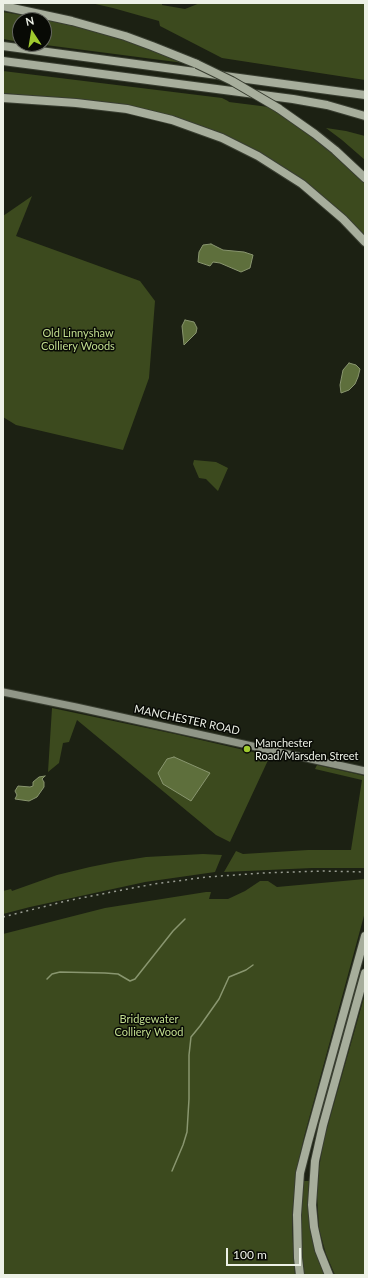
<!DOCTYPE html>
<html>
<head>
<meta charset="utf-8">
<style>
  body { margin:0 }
  #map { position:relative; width:368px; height:1278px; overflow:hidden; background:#1c2113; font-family:Lato,sans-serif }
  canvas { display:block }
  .frame { position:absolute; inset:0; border:4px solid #edf1e7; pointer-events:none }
  .north { position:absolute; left:12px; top:12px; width:40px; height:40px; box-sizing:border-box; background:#080a05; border:1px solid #64665f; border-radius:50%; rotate:348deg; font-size:11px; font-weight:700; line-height:16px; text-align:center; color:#edf1e7 }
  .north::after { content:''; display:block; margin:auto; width:14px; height:18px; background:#9fca2e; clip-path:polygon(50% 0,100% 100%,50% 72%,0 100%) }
  .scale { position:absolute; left:226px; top:1248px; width:75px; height:18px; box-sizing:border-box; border:2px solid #edf1e7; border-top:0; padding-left:5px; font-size:12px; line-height:14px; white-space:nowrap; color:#edf1e7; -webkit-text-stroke:3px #080a05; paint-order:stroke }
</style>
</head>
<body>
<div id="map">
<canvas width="368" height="1278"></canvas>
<div class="frame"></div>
<div class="north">N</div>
<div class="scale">100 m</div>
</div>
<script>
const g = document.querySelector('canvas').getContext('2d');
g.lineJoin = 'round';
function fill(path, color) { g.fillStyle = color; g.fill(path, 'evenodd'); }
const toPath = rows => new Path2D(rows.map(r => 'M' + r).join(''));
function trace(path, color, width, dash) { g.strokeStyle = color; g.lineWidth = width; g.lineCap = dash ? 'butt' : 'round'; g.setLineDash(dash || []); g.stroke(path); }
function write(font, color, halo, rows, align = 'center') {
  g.font = font + ' Lato,sans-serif'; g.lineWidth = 3; g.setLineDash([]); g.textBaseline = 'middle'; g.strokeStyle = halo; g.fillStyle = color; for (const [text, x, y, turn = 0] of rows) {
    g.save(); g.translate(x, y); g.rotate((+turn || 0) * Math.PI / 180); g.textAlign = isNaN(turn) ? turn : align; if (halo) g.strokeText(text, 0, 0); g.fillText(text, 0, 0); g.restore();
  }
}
const green = toPath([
  [91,3,162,3,162,5,185,9,200,3,365,3,365,80,222,58,160,26,159,21,113,8],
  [3,12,27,16,80,27,118,38,155,50,184,63,38,44,44,44,44,20,20,20,20,42,3,39],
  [3,71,222,98,228,101,229,102,269,107,314,135,343,160,365,183,365,238,339,211,292,173,248,146,207,128,154,111,117,105,3,93],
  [326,128,346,131,365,136,365,160,342,140],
  [32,196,16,236,140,281,155,301,149,378,123,450,16,425,3,417,3,216],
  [194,460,216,462,228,468,218,491,206,479,199,478,193,464],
  [52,708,175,734,270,756,230,842,216,835,77,720,69,742,63,743,59,763,48,772],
  [317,765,365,776,365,868,312,868,224,872,236,851,243,854,308,850,351,850,362,780,315,769],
  [203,854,222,855,215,872,145,882,30,907,3,914,3,891,11,889,12,891,57,875,90,867,115,862,146,857],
  [365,879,365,912,304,1137,297,1170,293,1204,292,1228,295,1275,3,1275,3,934,105,908,206,892,211,892,209,899,228,899,245,891,260,881,268,881,277,887],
  [365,994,365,1275,335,1275,326,1254,319,1229,317,1195,319,1168,324,1139],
  [304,1181,309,1181,308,1205,316,1251,319,1262,325,1275,304,1275,301,1243,301,1208]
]);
const water = toPath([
  [211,244,223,250,244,252,253,255,250,268,241,272,220,263,213,262,210,266,198,262,199,252,203,245,211,244],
  [185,320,194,322,197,328,196,333,184,345,182,326,185,320],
  [349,363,356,365,360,369,358,377,355,384,349,390,341,393,340,385,343,370,349,363],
  [174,757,210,773,191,801,163,784,158,773,167,759,174,757],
  [45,776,42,779,44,782,44,787,37,797,29,801,15,799,17,795,15,791,18,786,30,787,33,786,33,782,39,777,45,776]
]);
const stream = toPath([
  [47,979,52,974,60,972,105,973,118,974,130,981,135,979,173,931,185,919],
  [172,1171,183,1145,187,1132,189,1099,189,1055,191,1037,200,1026,219,999,229,977,246,970,253,965]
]);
const primary = toPath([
  [3,692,76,707,365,771]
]);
const motorway = toPath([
  [3,6,72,21,125,36,152,46,197,64],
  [3,46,365,95],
  [3,61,293,99,327,105,365,116],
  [3,98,76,103,127,109,172,120,222,138,258,156,302,184,343,219,365,242],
  [278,108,315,134,335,150,365,178],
  [300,1275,298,1258,297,1215,300,1173,308,1142,365,936],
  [329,1275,319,1250,314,1227,312,1205,315,1161,323,1125,365,973]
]);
const rail = toPath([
  [3,917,66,901,112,892,154,884,207,877,263,873,323,871,365,872]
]);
const motorwayBridge = toPath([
  [197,64,232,81,278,108]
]);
const markers = [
  [247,749,4,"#9fca2e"]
];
const parkNames = [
  ["Old Linnyshaw",78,333],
  ["Colliery Woods",78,346],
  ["Bridgewater",149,1019],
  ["Colliery Wood",149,1032]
];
const streetNames = [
  ["MANCHESTER ROAD",187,720,12]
];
const poiNames = [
  ["Manchester",255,743],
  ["Road/Marsden Street",255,756]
];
fill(green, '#3c4a1e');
fill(water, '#5e6f3c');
trace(water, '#89966f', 1);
trace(stream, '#89966f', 1.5);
trace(primary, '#393e31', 9);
trace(motorway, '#393e31', 10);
trace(primary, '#909687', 7);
trace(motorway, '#a7ae9c', 8);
trace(rail, '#999d92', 1.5, [2, 4]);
trace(motorwayBridge, '#393e31', 10, []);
trace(motorwayBridge, '#a7ae9c', 8);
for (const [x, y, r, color] of markers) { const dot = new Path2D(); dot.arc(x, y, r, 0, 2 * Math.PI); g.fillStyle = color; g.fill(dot); trace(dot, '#080a05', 1.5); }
write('11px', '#c2de8f', '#080a05', parkNames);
write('11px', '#edf1e7', '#080a05', streetNames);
write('11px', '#edf1e7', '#080a05', poiNames, 'left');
</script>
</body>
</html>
